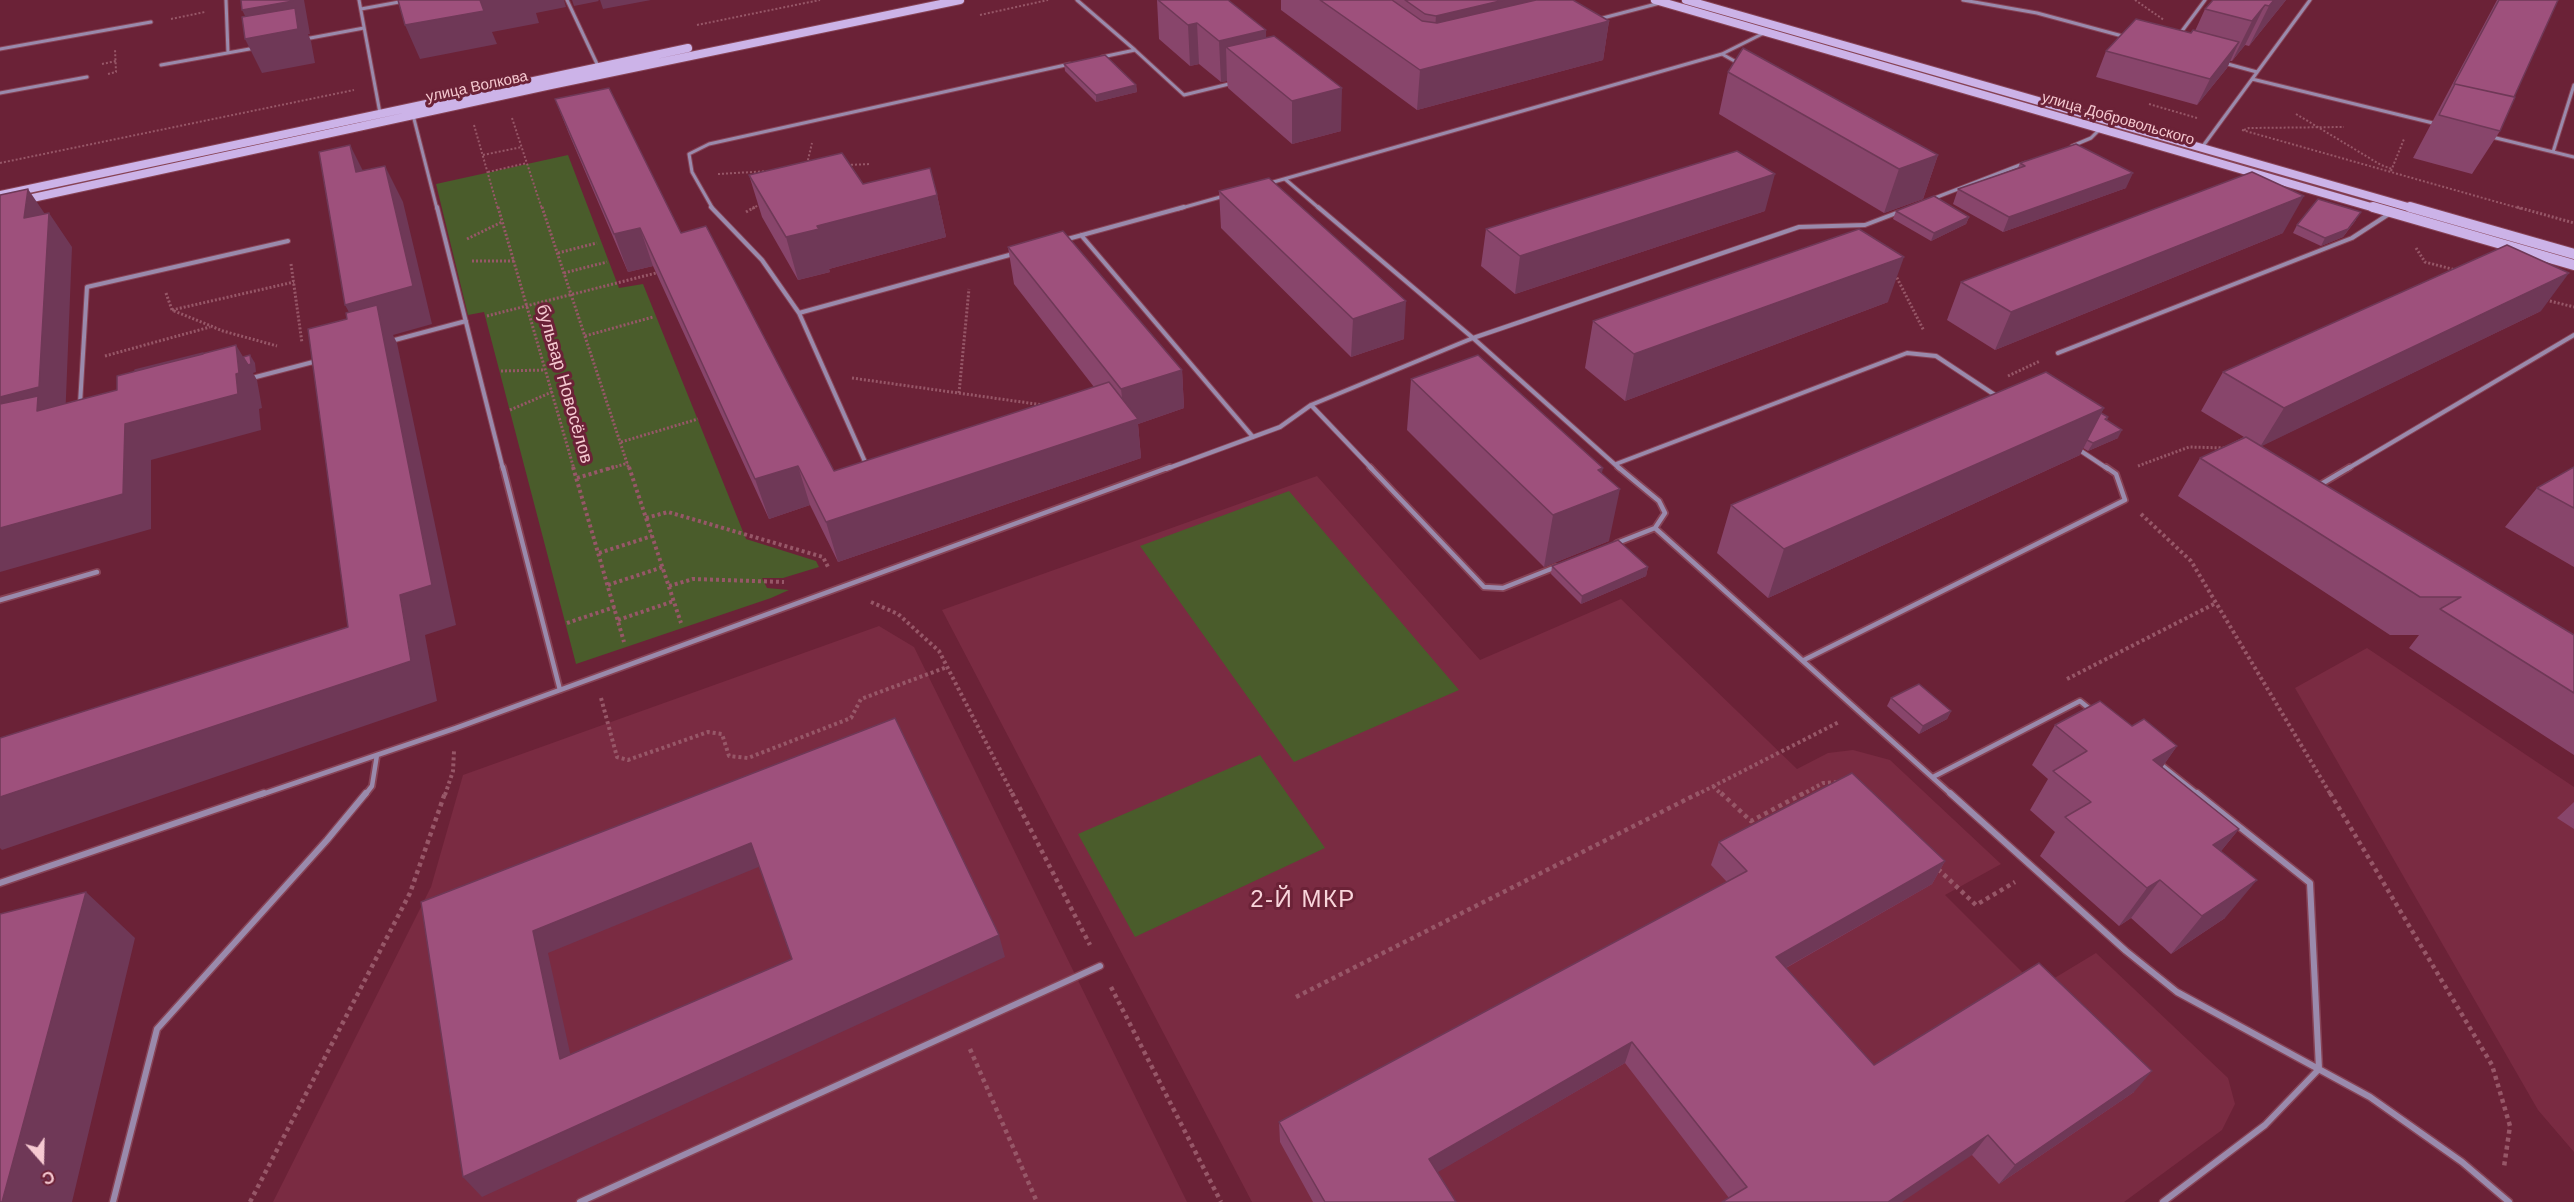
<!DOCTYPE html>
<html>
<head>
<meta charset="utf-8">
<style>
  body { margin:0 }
  #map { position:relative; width:2574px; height:1202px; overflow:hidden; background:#6b2237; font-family:Helvetica,sans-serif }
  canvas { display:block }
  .north { position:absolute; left:12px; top:1130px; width:60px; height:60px; -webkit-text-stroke:4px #6b2237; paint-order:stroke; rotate:160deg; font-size:16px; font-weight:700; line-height:24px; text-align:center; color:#f6c9d1 }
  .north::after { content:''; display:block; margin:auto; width:21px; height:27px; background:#f6c9d1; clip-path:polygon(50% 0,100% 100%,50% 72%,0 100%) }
</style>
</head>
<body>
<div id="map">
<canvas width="2574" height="1202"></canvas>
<div class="north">С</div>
</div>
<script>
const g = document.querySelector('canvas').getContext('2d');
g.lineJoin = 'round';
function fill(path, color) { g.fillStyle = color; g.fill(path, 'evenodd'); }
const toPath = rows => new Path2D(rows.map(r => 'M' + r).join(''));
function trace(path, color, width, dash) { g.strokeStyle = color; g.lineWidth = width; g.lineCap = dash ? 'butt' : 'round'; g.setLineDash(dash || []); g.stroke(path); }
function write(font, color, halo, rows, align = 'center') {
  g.font = font + ' Helvetica,sans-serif'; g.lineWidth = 6; g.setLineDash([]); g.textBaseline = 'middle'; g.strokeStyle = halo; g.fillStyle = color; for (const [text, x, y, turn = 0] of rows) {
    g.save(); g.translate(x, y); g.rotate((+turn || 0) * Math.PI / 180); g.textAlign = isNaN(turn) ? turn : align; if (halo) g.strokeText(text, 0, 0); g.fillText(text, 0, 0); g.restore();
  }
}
const built = toPath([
  [1317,476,1480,660,1621,599,1797,769,1828,753,1853,750,1890,760,2001,864,1945,895,2038,988,2096,953,2228,1078,2235,1104,2222,1130,2124,1202,1252,1202,942,610],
  [879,626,914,647,1187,1202,273,1202,431,887,463,775],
  [2367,648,2574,787,2574,1152,2538,1110,2295,688]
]);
const green = toPath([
  [568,155,619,288,643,284,746,539,816,561,819,567,783,578,762,578,767,588,789,590,771,598,576,664,484,312,468,315,436,184],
  [1289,491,1459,690,1294,762,1140,546],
  [1260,755,1325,848,1135,937,1078,834]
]);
const pathFar3 = toPath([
  [2135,0,2164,20],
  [980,15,1048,0],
  [171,19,205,12],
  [697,25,820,0],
  [102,64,116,61],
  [108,74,116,72,115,49],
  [2149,104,2197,118],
  [2296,114,2381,165,2392,169],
  [512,118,542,209],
  [474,125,498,209],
  [2242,130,2522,209],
  [2244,130,2249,128,2344,127],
  [483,155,522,147],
  [0,163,354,90],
  [807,164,812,143],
  [847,165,870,164],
  [2391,171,2404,139],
  [488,172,527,163],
  [718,174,770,171],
  [752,209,760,204]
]);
const pathFar2 = toPath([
  [498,207,574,469],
  [542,207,629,469],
  [2517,207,2574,223],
  [746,212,755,207],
  [467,239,502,222],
  [2416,248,2425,262,2456,270],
  [558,253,597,243],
  [472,261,514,261],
  [291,264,302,343],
  [564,273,607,262],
  [1895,274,1924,331],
  [166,293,172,310,223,331,277,346],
  [2546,300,2574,307],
  [172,310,294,282],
  [487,316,660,272],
  [585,336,653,317],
  [105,356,210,327],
  [501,371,545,370],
  [2008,376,2040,361],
  [852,378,1043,405],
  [959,393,969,289],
  [510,410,552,392],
  [621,442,698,419],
  [2138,466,2189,447,2226,448],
  [608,469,628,463]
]);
const pathFar1 = toPath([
  [573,467,624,642],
  [629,467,681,623],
  [577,478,614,467],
  [2141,514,2191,561,2331,795],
  [646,518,668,512,823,557,829,569],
  [599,553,652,536],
  [608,585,663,567],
  [669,586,693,579,784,582],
  [871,602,898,614,939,651,1013,795],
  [618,620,674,601],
  [567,623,615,607],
  [2067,679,2216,603],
  [601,698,617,757,628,760,708,732,722,734,729,756,748,758,851,718,861,699,947,667],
  [1713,786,1722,795],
  [445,795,453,771,454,751],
  [1696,795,1839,722],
  [1801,795,1823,783,1839,782]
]);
const path = toPath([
  [1012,793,1090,945],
  [1721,793,1751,821,1804,793],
  [2330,793,2492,1065,2510,1126,2504,1167],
  [1938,869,1976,905,2015,882],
  [1111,987,1221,1202],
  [1296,997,1699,793],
  [970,1049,1037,1202],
  [250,1202,410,893,445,793]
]);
const laneFar3 = toPath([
  [226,0,228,53],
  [359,0,380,113],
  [567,0,598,66],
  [1077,0,1135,50,1102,57],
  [1963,0,2037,13,2126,37],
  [361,9,410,0],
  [1599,19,1660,3],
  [2179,35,2205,0],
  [305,39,364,28],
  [0,49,151,22],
  [1135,50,1184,95,1233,83],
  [1722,54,1738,63],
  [2224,63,2257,72],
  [161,65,255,48],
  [2252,79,2437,124],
  [0,93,87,77],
  [413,115,437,209],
  [2492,137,2574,157],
  [2072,146,2091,138,2100,129],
  [2203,146,2310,0],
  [2553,152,2574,85],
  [1285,179,1320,209],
  [1270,183,1722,54,1766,32],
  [1932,199,2025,163],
  [713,209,692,172,689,154,709,144,1070,64],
  [1178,209,1224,196]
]);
const laneFar2 = toPath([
  [437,207,503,469],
  [711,207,762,260,799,313,866,464],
  [1318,207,1473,338,1620,469],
  [1081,235,1253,437],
  [1064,240,1184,207],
  [799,313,1013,254],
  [391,341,466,321],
  [2058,353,2352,238,2389,214],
  [252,378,317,361],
  [80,404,87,287,288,241],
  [1311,405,1372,469],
  [2078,449,2108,469],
  [1616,464,1907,353,1936,356,1998,397],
  [1166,469,1280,427,1311,405,1473,338,1799,227,1865,225,1899,212],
  [2347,469,2574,335]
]);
const laneFar1 = toPath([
  [503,467,560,690],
  [1370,467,1484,587,1503,588,1556,567],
  [1618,467,1659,501,1665,513,1655,528,1952,795],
  [2318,486,2350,467],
  [1617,543,1655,528],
  [0,600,97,572],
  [1804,660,2125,500,2116,474,2106,467],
  [2159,763,2199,795],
  [1933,777,2080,701,2091,710],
  [260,795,456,728,1170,467],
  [365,795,372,786,377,755]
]);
const lane = toPath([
  [1950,793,2126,951,2177,992,2370,1097,2462,1162,2509,1202],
  [0,883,264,793],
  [113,1202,157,1029,327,840,366,793],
  [580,1202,1100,966],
  [2163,1202,2265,1125,2319,1069,2310,883,2197,793]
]);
const secondaryFar1 = toPath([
  [1655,0,2378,209],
  [1686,0,2415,209],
  [0,195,688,48],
  [0,205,551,85,960,0]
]);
const secondary = toPath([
  [2373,207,2574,265],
  [2410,207,2574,254]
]);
const wall = toPath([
  [1157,0,1228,0,1266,37,1341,131,1292,144,1228,88,1227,81,1221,82,1199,64,1190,66,1159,39],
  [1281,0,1573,0,1609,21,1603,60,1417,110,1281,10],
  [2286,0,2249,46,2245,45,2232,61,2230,61,2227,68,2197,105,2096,77,2106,51,2195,31,2205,9],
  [2497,0,2558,0,2514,97,2500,131,2472,174,2413,158],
  [1064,64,1136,85,1137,92,1096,102,1065,71],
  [1728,72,1938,155,1923,199,1884,213,1719,114],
  [555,99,681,233,834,471,1094,387,1014,284,1008,247,1182,370,1184,408,1138,424,1141,458,838,562,810,505,769,519,653,266,628,272,569,134],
  [2020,163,2126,188,2003,232,1953,204,1958,189,2018,168],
  [749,175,863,184,937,195,946,237,829,269,830,272,798,280,762,217],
  [1219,191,1404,339,1351,357,1221,228],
  [1765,211,1515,294,1481,266,1486,229],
  [1896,211,1969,217,1966,224,1931,241,1893,219],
  [2356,220,2343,237,2321,246,2293,233,2297,225],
  [2283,233,1995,350,1947,320,1961,282],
  [1888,302,1625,401,1585,368,1593,321],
  [2541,311,2261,446,2574,635,2574,755,2409,648,2419,635,2390,635,2178,496,2200,458,2244,437,2201,411,2223,372],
  [1411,379,1602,473,1609,541,1544,567,1407,430],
  [2104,408,2101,413,2108,417,2107,420,2118,438,2088,451,2083,448,2080,455,1768,598,1717,553,1731,505],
  [2574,467,2574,567,2505,527,2537,488],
  [1552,566,1648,567,1646,576,1581,604,1551,574],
  [1891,698,1951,711,1947,719,1919,734,1887,706],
  [2055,725,2132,726,2177,746,2162,767,2239,829,2221,851,2225,918,2171,954,2131,918,2119,926,2040,856,2055,832,2030,810,2048,779,2032,765],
  [2574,802,2574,829,2557,818],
  [1719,842,1945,861,1932,884,1786,968,1874,1065,2134,1092,1999,1184,1972,1155,1729,1198,1625,1063,1437,1172,1456,1202,1313,1202,1280,1142,1279,1122,1727,882,1711,865]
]);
const shadedWall = toPath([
  [293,0,304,0,310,34,308,34,311,41,315,63,262,73,245,39,256,37,242,10],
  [480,0,564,0,566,7,536,13,539,23,492,32,497,44,420,59,405,25],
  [572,0,598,0,599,1,574,6],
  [600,0,651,0,603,9],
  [1504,0,1552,0,1433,55,1436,16],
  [2274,0,2286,0,2249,46,2269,6],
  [2265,5,2245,45,2232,61,2252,21],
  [1609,21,1603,60,1417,110,1420,70],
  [1197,23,1199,64,1190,66,1188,25],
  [1266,30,1267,71,1226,47,1227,81,1221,82,1219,41],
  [2239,42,2227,68,2197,105,2210,79],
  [1136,85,1137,92,1096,102,1096,95],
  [1342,88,1341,131,1292,144,1292,101],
  [350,145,368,181,356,172],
  [1938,155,1923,199,1884,213,1899,169],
  [385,166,403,202,432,324,393,335,397,343,456,625,425,635,437,701,2,850,0,848,0,797,411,661,400,595,366,343,345,305],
  [2133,173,2126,188,2003,232,2009,217],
  [1775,174,1765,211,1515,294,1520,256],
  [28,189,49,220,49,213,72,247,65,422,0,440,0,397],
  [937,195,946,237,829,269,830,272,798,280,786,237,817,226],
  [2304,196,2283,233,1995,350,2011,312],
  [2361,212,2343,237,2321,246,2325,238],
  [1969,217,1966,224,1931,241,1934,233],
  [640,228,653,266,628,272,614,234],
  [1904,257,1888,302,1625,401,1634,354],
  [2569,273,2541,311,2260,447,2284,408],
  [1406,301,1404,339,1351,357,1353,319],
  [236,345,248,365,250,355,255,363,256,372,253,373,257,380,262,408,259,409,261,430,151,460,151,529,0,572,0,528,125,424,237,377],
  [1182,370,1184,408,1138,424,1141,458,838,562,826,522,1125,423,1121,389],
  [2104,408,2080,455,1768,598,1784,549],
  [2122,430,2118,438,2088,451,2093,443],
  [798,466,810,505,769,519,755,479],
  [1603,468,1597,498,1620,489,1609,541,1544,567,1553,515,1598,470],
  [1648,567,1646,576,1581,604,1582,596],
  [1951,711,1947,719,1919,734,1923,726],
  [2177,746,2150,785,2153,760],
  [2239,829,2208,867,2213,845],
  [751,843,761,866,548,953,576,1080,560,1059,533,931],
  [1945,861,1932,884,1766,979,1776,957],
  [2160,880,2131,918,2119,926,2147,888],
  [2257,880,2225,918,2171,954,2202,916],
  [86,892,135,938,72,1202,2,1202],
  [999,935,1005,957,482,1197,463,1177],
  [1632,1042,1625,1063,1426,1179,1429,1159],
  [2152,1071,2134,1092,1999,1184,2015,1165],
  [1988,1135,1972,1155,1902,1202,1888,1202]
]);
const building = toPath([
  [241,0,293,0,293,1,242,10,241,0],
  [398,0,480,0,484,11,405,25,398,0],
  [1158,0,1228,0,1266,30,1219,41,1197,23,1188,25,1158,0],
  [1320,0,1392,0,1422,21,1437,23,1536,0,1573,0,1609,21,1420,70,1320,0],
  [1405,0,1504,0,1436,16,1425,14,1405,0],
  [2213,0,2274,0,2269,6,2265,5,2252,21,2205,9,2213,0],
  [2499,0,2558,0,2514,97,2455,84,2454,84,2499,0],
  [295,8,298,29,245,39,242,17,295,8],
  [2136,19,2191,33,2193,30,2239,42,2210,79,2106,51,2136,19],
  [1274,36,1342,88,1292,101,1226,47,1274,36],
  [1743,48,1938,155,1899,169,1728,72,1743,48],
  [1105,55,1136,85,1096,95,1064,64,1105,55],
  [2455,84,2515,97,2500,131,2439,115,2455,84],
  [609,88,681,233,706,226,834,471,1109,382,1138,419,826,522,798,466,755,479,640,228,614,234,555,99,609,88],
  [2076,144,2133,173,2009,217,1958,189,2025,166,2020,163,2076,144],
  [350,145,356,172,385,166,413,286,345,305,319,152,350,145],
  [1737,151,1775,174,1520,256,1486,229,1737,151],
  [842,153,863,184,930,168,937,195,817,226,819,229,786,237,749,175,842,153],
  [2252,172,2304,196,2011,312,1961,282,2252,172],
  [1269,178,1406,301,1353,319,1219,191,1269,178],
  [28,189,24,218,49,213,39,387,0,397,0,195,28,189],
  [1934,196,1969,217,1934,233,1896,211,1934,196],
  [2318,199,2361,212,2348,229,2325,238,2297,225,2318,199],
  [1859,229,1904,257,1634,354,1593,321,1859,229],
  [1063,231,1182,370,1121,389,1008,247,1063,231],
  [2507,245,2569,273,2284,408,2223,372,2507,245],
  [377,305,432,585,400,595,411,661,0,797,0,738,348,627,308,329,347,319,346,313,377,305],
  [236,345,239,373,236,374,238,394,125,424,123,494,0,528,0,404,38,396,37,411,117,390,117,376,236,345],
  [203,353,203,354,135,371,135,370,203,353],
  [250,355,251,364,248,365,243,357,250,355],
  [1478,355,1603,468,1598,470,1620,489,1553,515,1411,379,1478,355],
  [2046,372,2104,408,1784,549,1731,505,2046,372],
  [2101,413,2108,417,2105,419,2122,430,2093,443,2087,440,2101,413],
  [2246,437,2574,635,2574,693,2440,609,2461,597,2420,597,2200,458,2246,437],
  [2574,467,2574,508,2537,488,2574,467],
  [1618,540,1648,567,1582,596,1552,566,1618,540],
  [1919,684,1951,711,1923,726,1891,698,1919,684],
  [2100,701,2132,726,2144,719,2177,746,2153,760,2239,829,2213,845,2257,880,2202,916,2160,880,2147,888,2065,817,2091,802,2053,771,2087,751,2055,725,2100,701],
  [895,718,999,935,463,1177,421,902,895,718],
  [751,843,792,959,560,1059,533,931,751,843],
  [1852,773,1945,861,1776,957,1874,1065,2039,963,2152,1071,2015,1165,1988,1135,1888,1202,1722,1202,1747,1187,1632,1042,1429,1159,1456,1202,1325,1202,1279,1122,1747,871,1719,842,1852,773],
  [86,892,2,1202,0,1202,0,914,86,892]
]);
const farStreetnames = [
  ["улица Волкова",477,87,-12],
  ["улица Добровольского",2118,119,16]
];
const streetNames = [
  ["бульвар Новосёлов",564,384,74]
];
const nearNeighbourhoodnames = [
  ["2-Й МКР",1303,900]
];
fill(built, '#7a2b42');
fill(green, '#4a5c2b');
trace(laneFar3, '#874356', 5);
trace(laneFar2, '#874356', 6);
trace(laneFar1, '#874356', 8);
trace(lane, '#874356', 9);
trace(secondaryFar1, '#874356', 10);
trace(secondary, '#874356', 12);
trace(pathFar3, '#975768', 2, [2, 2]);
trace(pathFar2, '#975768', 3, [2, 2]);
trace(pathFar1, '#975768', 4, [3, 3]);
trace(path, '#975768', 4.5, [4, 4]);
trace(laneFar3, '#9a8aac', 3);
trace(laneFar2, '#9a8aac', 4);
trace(laneFar1, '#9a8aac', 4.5);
trace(lane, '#9a8aac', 6);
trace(secondaryFar1, '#ccb3e8', 8);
trace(secondary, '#ccb3e8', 10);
fill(wall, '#88456b');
fill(shadedWall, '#6f3857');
fill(building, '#9e507c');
trace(building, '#6f3857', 1.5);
write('15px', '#f6c9d1', '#6b2237', farStreetnames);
write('18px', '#f6c9d1', '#6b2237', streetNames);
g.letterSpacing = '1.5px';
write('24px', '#f9d5db', '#6b2237', nearNeighbourhoodnames);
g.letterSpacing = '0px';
</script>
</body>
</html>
